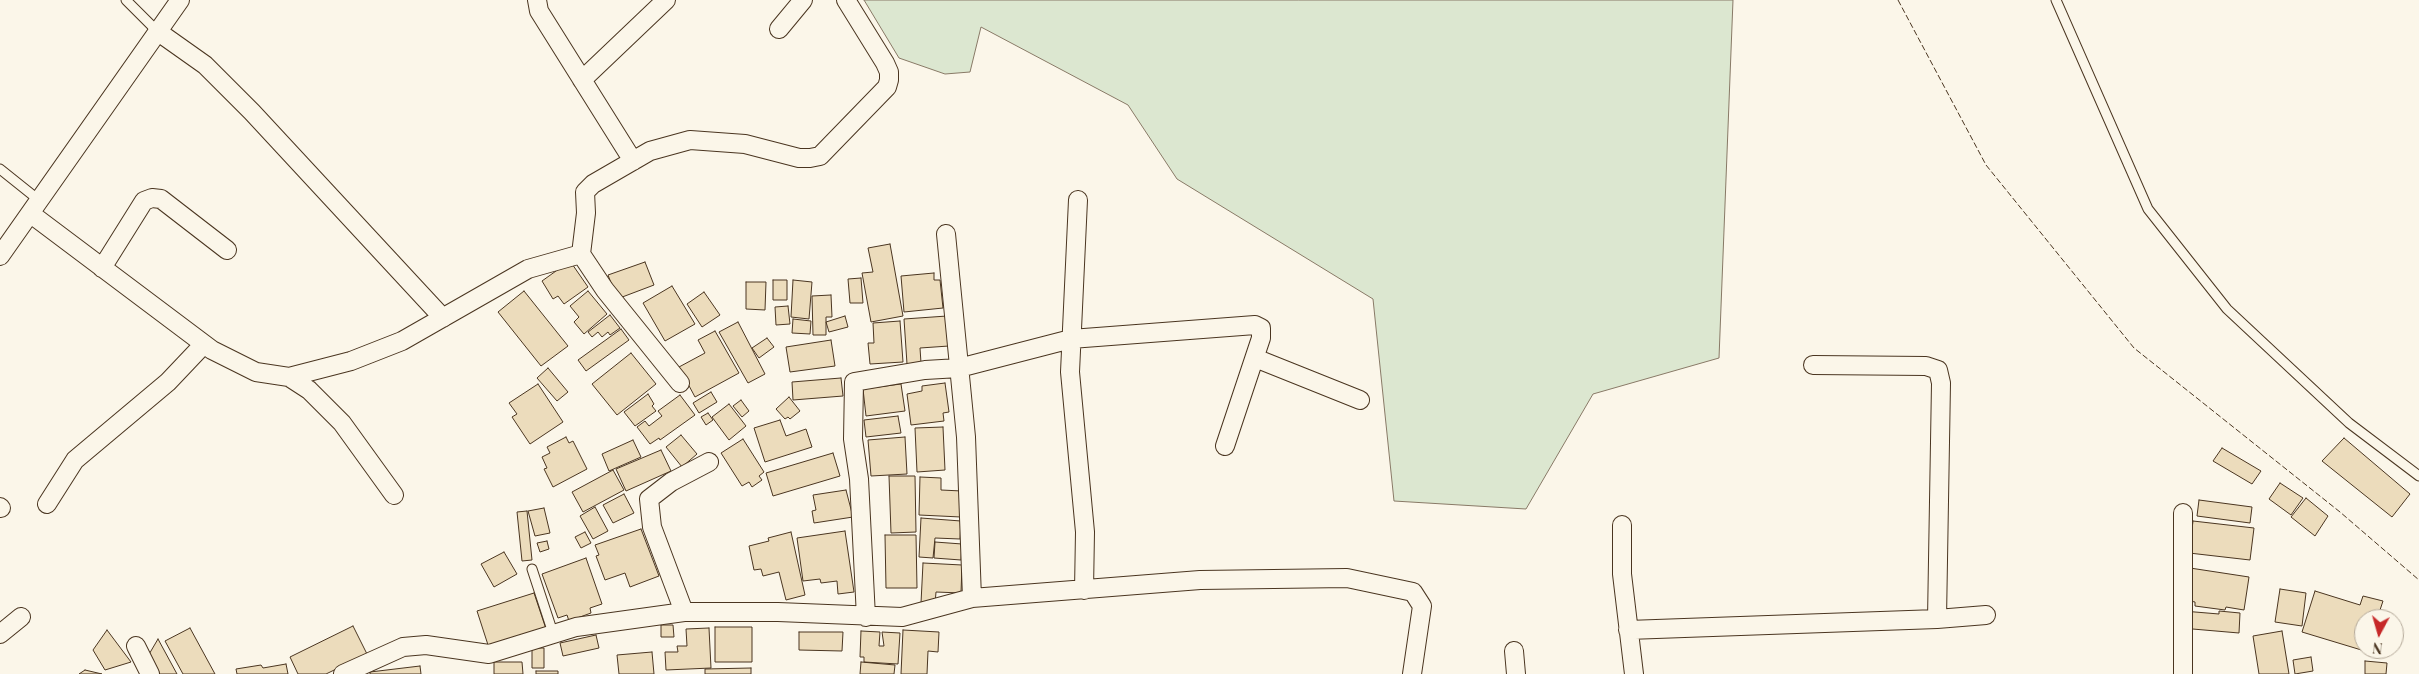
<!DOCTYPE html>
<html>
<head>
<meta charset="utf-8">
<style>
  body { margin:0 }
  #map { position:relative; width:2419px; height:674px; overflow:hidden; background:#fbf6e9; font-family:"Playfair Display",serif }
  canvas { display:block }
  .north { position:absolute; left:2354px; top:609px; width:50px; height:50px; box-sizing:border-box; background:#fbf6e9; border:1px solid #b4a999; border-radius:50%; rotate:186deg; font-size:14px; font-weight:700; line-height:20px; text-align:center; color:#4a3520 }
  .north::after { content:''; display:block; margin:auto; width:18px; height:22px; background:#c62828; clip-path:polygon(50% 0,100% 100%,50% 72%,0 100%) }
</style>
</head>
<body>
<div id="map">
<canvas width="2419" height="674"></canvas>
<div class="north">N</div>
</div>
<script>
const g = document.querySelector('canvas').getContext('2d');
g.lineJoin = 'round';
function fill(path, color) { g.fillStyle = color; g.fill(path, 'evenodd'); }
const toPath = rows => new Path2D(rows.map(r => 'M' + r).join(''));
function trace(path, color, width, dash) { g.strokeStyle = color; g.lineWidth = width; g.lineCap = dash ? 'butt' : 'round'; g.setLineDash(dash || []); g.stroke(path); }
const green = toPath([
  [864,0,1733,0,1719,358,1593,394,1526,509,1394,501,1373,299,1177,179,1128,105,981,27,970,72,945,74,899,58,864,0]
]);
const building = toPath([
  [890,244,903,316,871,322,862,273,873,272,868,248,890,244],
  [570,261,588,287,564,304,558,296,553,299,542,281,570,261],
  [645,262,654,285,617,299,608,275,645,262],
  [934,273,934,280,940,280,943,308,904,312,901,276,934,273],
  [861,278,863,303,850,303,848,279,861,278],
  [773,280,787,280,787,300,773,300,773,280],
  [793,280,812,282,809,319,791,317,793,280],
  [746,282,766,282,765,310,746,309,746,282],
  [672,286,695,324,665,341,643,303,672,286],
  [524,291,568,346,541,366,498,312,524,291],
  [588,291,607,314,584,334,574,322,579,317,570,306,588,291],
  [704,292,720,315,702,327,687,304,704,292],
  [831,295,832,317,826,317,826,335,813,335,812,296,831,295],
  [788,306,790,324,776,325,775,307,788,306],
  [610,315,620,328,610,335,608,332,602,337,598,332,592,337,588,332,610,315],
  [845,316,848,327,829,332,826,322,845,316],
  [947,316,949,346,920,348,921,363,907,364,904,319,947,316],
  [793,319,811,321,810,334,792,333,793,319],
  [900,321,903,362,870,364,868,343,874,343,873,323,900,321],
  [738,322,765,374,748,383,719,332,738,322],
  [621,329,629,340,586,371,578,360,621,329],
  [715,331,739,373,695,397,679,367,705,353,698,340,715,331],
  [767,338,774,347,759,358,752,348,767,338],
  [831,340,835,366,790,372,786,347,831,340],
  [631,353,656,384,617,415,592,384,631,353],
  [548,368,568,392,557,401,537,378,548,368],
  [841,378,843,396,793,400,792,382,841,378],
  [945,383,949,412,943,413,944,421,911,425,907,394,922,391,922,386,945,383],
  [538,384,563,422,530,444,512,417,517,414,509,403,538,384],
  [901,384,905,411,866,416,863,389,901,384],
  [711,392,717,402,699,413,693,403,711,392],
  [648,394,654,404,652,406,656,411,635,426,624,412,648,394],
  [680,395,695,415,660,440,659,438,650,444,637,427,645,421,649,426,662,416,658,411,680,395],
  [789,397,800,411,790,419,788,417,785,419,776,409,789,397],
  [741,400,749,411,742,417,733,406,741,400],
  [729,404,746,426,729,440,712,417,729,404],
  [708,413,713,420,706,425,701,417,708,413],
  [898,416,901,433,866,437,864,420,898,416],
  [780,420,786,436,806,429,812,447,765,462,754,428,780,420],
  [943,427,945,470,917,472,915,428,943,427],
  [681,435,697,454,682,467,666,447,681,435],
  [566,437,569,443,573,441,587,469,553,487,544,469,547,468,542,457,550,453,547,447,566,437],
  [905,437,907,474,871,476,868,440,905,437],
  [2344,438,2410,494,2392,517,2322,461,2344,438],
  [743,439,764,472,759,476,762,480,752,487,749,482,742,486,721,453,743,439],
  [633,440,641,457,609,471,602,454,633,440],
  [2222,448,2261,471,2252,484,2213,461,2222,448],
  [661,450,671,471,626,491,616,469,661,450],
  [833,453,840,476,773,496,766,473,833,453],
  [613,470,624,490,583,512,572,492,613,470],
  [889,476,915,476,916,532,891,533,889,476],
  [920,477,941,478,941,490,962,491,961,517,919,515,920,477],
  [2280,483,2303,498,2291,515,2269,499,2280,483],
  [846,490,853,517,814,523,812,511,816,510,813,495,846,490],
  [624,494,634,513,613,523,603,505,624,494],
  [2306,498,2328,516,2315,536,2291,517,2306,498],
  [2199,500,2252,507,2250,523,2197,516,2199,500],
  [595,507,608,531,593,539,580,516,595,507],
  [544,508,550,533,535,536,528,511,544,508],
  [527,511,532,560,522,561,517,512,527,511],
  [921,518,961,521,960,539,935,538,933,558,919,557,921,518],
  [2193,521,2254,528,2250,560,2189,553,2193,521],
  [641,529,659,576,630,587,625,573,605,580,596,556,599,555,595,545,641,529],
  [845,531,854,592,838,594,837,581,821,583,820,579,803,581,797,538,845,531],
  [585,532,591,543,581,548,575,537,585,532],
  [791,532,805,595,786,600,779,572,763,576,761,569,754,570,749,546,769,541,768,538,791,532],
  [885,535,916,535,917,588,886,588,885,535],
  [547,541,549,549,540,552,537,543,547,541],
  [935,542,962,544,961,560,934,558,935,542],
  [504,552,517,574,494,587,481,564,504,552],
  [586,558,602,604,590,608,591,613,569,621,567,615,558,618,542,574,586,558],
  [923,563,962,565,961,593,936,592,935,604,921,603,923,563],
  [2190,568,2249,577,2244,610,2226,607,2225,610,2195,606,2195,602,2185,600,2190,568],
  [2280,589,2306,593,2302,626,2275,622,2280,589],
  [2315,591,2360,605,2363,596,2383,601,2377,619,2364,619,2364,649,2368,649,2368,652,2302,632,2315,591],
  [534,593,546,629,489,648,477,611,534,593],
  [2183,611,2219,614,2219,611,2240,613,2239,633,2181,628,2183,611],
  [661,625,673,625,674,637,661,637,661,625],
  [353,626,367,654,326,674,298,674,290,657,353,626],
  [715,627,752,627,752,662,715,662,715,627],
  [190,628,215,674,183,674,165,641,190,628],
  [709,628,711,668,666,670,665,652,678,652,677,646,687,646,686,629,709,628],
  [107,630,131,662,105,670,93,650,107,630],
  [903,630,939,632,938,652,928,651,927,674,901,674,903,630],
  [861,631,880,632,879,646,884,646,882,632,900,633,898,664,864,662,864,657,860,657,861,631],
  [2282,631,2289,674,2259,674,2253,636,2282,631],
  [799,632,843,632,842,651,799,650,799,632],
  [596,635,599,648,563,656,560,643,596,635],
  [158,639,177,674,157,674,148,656,158,639],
  [532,648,544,648,544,668,532,668,532,648],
  [652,652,654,674,619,674,617,655,652,652],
  [2311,657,2313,671,2295,674,2293,660,2311,657],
  [2365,661,2387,663,2386,674,2365,674,2365,661],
  [494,662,522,662,523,674,494,674,494,662],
  [861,662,895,665,894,674,860,674,861,662],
  [286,664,288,674,237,674,236,669,261,665,263,668,286,664],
  [420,666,421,674,370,674,370,672,420,666],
  [751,668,751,674,705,674,705,669,751,668],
  [85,670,102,674,79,674,85,670],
  [536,671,558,671,558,674,536,674,536,671]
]);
const lane = toPath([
  [126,0,157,31],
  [2056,0,2148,209,2227,309,2349,423,2419,476],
  [0,169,40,201],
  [532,569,553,633]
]);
const street = toPath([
  [537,0,539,11,633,161],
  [779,29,803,0],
  [157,31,205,65,252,112,443,318],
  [582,80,666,0],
  [1078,200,1070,372,1085,532,1084,590],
  [31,214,212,350,256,372,289,377,351,361,402,341,528,269,581,254,605,290,680,383],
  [946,234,966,437,972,598],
  [581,254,586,213,585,192,593,184,650,151,690,140,745,144,799,158,810,158,820,156,887,87,889,80,889,72,885,63,846,0],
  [0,256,180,0],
  [102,268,144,201,152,198,161,199,227,250],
  [1255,358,1360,400],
  [1813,365,1926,366,1938,370,1941,383,1937,619],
  [289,377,309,390,342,423,394,495],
  [47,504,75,460,168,382,204,344],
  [0,507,1,508],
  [1622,525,1622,574,1634,674],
  [684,612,652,527,649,499,671,482,709,462],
  [866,617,859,479,853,439,854,382,925,370,959,368,1071,339,1255,325,1261,328,1261,338,1225,446],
  [1628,630,1937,619,1986,615],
  [0,634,21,617],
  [136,646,150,674],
  [1514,651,1516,674],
  [343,674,403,647,426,645,489,654,576,627,684,612,778,612,902,617,972,598,1200,580,1347,578,1413,592,1422,606,1412,674],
  [2183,674,2183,513]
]);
const fence = toPath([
  [1898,0,1986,165,2134,348,2340,512,2419,580]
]);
fill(green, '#dce7d0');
trace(green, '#887966', 1);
fill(building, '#ecdcbc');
trace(building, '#4a3520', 1);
trace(lane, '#4a3520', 11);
trace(street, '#4a3520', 20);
trace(lane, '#fbf6e9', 9);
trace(street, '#fbf6e9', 18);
trace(fence, '#4a3520', 1, [6, 2.5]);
</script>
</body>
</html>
